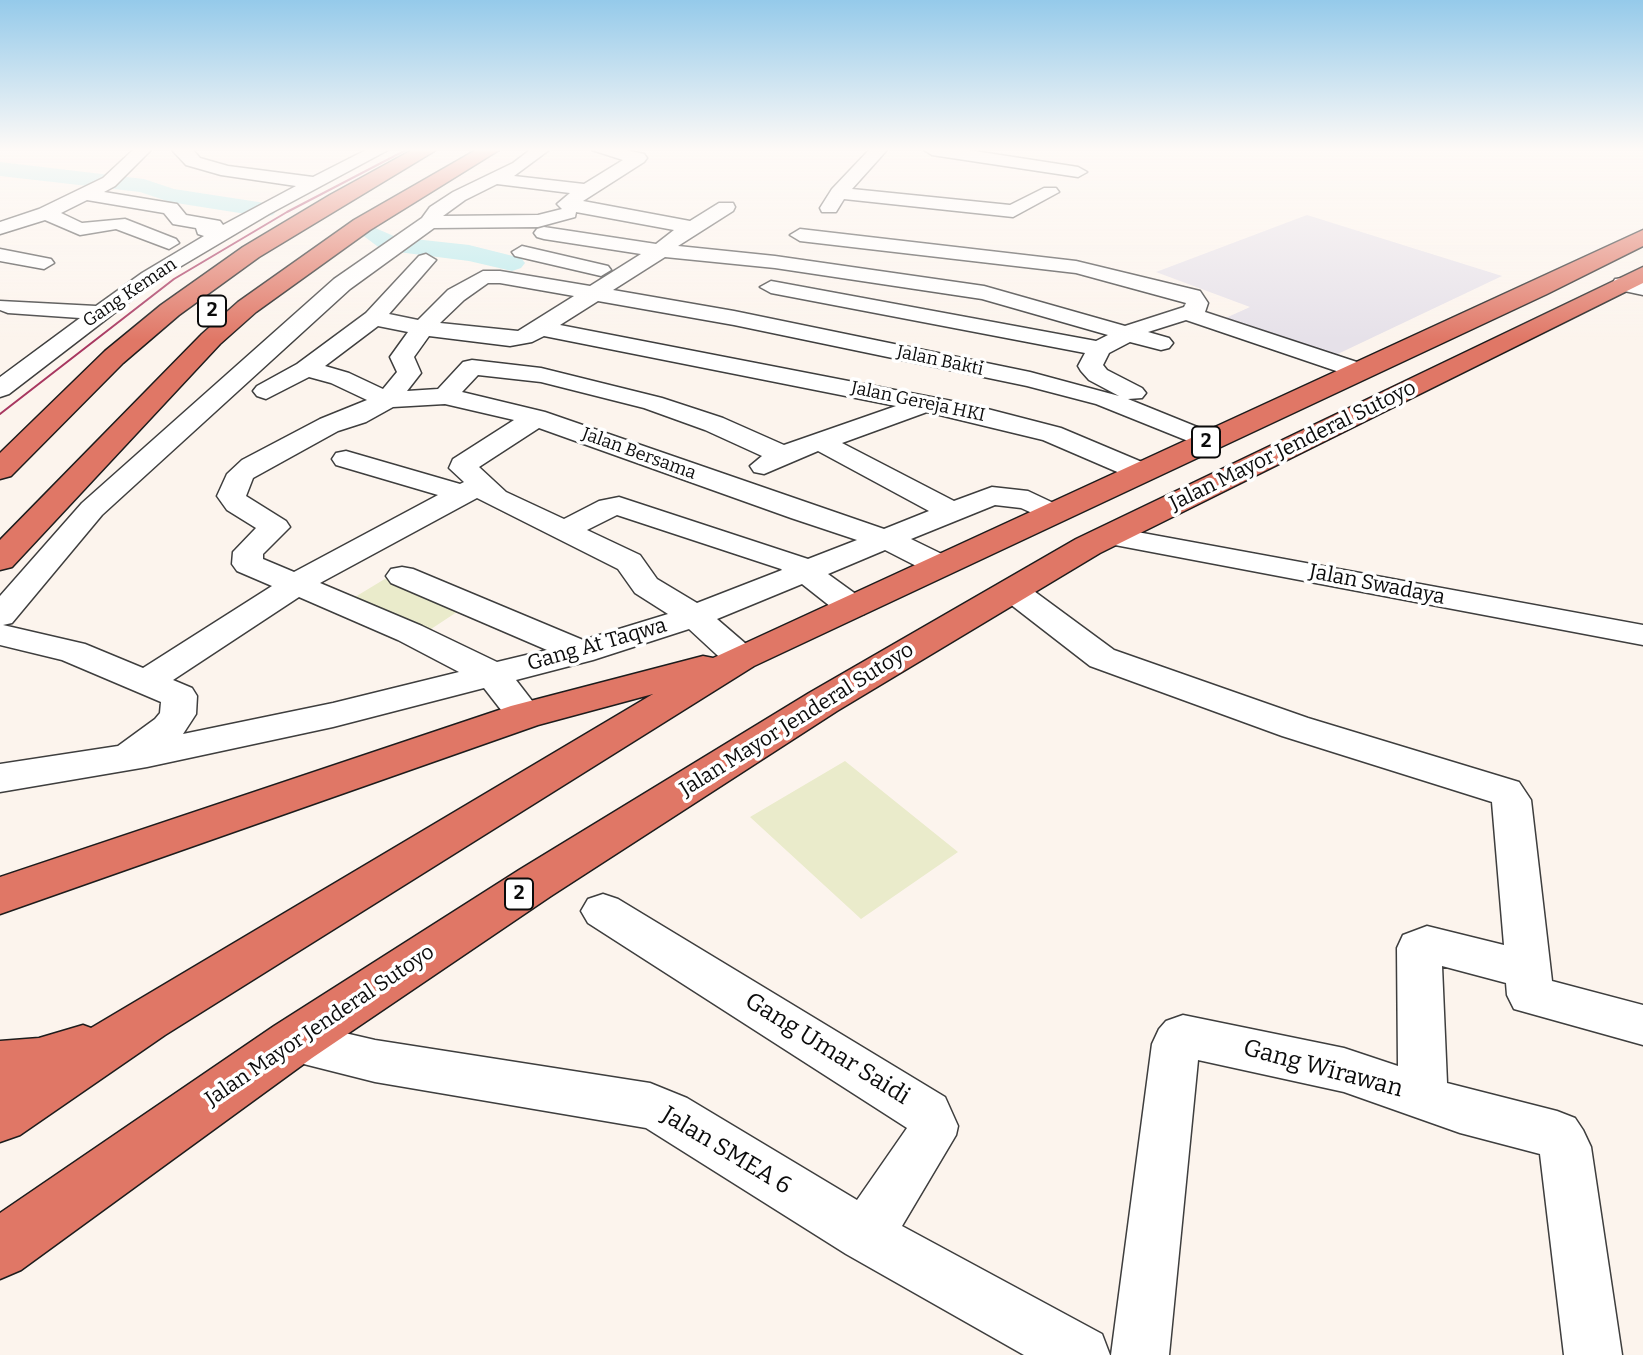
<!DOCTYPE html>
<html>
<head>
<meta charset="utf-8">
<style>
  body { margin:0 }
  canvas { display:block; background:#fcf4ed }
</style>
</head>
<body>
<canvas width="1643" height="1355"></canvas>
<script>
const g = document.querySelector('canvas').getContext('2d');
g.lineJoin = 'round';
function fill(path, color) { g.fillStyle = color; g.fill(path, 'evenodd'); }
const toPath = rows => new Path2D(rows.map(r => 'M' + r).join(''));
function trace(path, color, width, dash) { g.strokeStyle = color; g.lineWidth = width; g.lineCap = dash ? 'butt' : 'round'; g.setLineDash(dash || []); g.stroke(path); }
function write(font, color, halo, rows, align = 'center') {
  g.font = font + ' Bitter,serif'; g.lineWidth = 7; g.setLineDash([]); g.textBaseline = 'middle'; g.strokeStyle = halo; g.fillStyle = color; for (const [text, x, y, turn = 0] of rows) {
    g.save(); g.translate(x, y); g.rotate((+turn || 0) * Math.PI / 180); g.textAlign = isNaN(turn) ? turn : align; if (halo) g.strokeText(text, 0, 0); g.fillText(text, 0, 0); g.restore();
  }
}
const industrial = toPath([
  [1307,215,1502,276,1323,361,1219,321,1250,307,1156,272]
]);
const pitch = toPath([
  [393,574,463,608,425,633,355,597],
  [845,761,958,852,861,919,750,817]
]);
const river = toPath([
  [0,162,144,179,174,189,265,203,273,205,277,210,273,215,265,217,170,202,140,192,0,176,0,162],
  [373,227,396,237,469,245,521,258,525,263,521,268,512,271,469,261,390,251,381,249,361,234,364,229,373,227]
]);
const minor = toPath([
  [133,150,151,150,115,186,104,192,177,204,186,215,220,221,223,225,296,186,221,175,186,165,172,150,193,150,200,158,228,166,313,177,366,150,388,150,269,214,156,281,9,394,0,397,0,377,80,318,8,313,0,310,0,301,96,306,142,273,204,236,198,234,196,228,173,224,164,213,87,200,61,213,82,223,125,219,176,239,179,243,169,249,116,229,80,235,45,220,0,234,0,222,39,209,103,178,133,150],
  [530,150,549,150,514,176,584,184,623,160,592,150,626,150,644,154,647,158,644,162,583,201,690,221,719,203,733,203,735,207,733,211,678,246,775,256,984,286,1125,326,1184,307,1186,303,1076,273,800,241,790,235,800,229,1076,261,1200,291,1208,303,1205,312,1369,366,1372,371,1369,376,1351,376,1186,320,1148,332,1169,338,1173,343,1169,348,1161,350,1130,342,1109,353,1103,365,1107,370,1142,388,1146,393,1142,398,1128,399,1217,435,1221,441,1217,447,1208,449,1096,404,1027,386,734,325,598,301,560,325,972,405,1061,428,1149,465,1153,471,1149,477,1129,477,1043,440,927,412,842,443,954,501,992,487,1028,491,1062,507,1067,513,1062,519,1052,522,1021,508,995,505,911,539,950,558,955,565,950,572,939,574,928,572,885,550,828,574,864,600,868,607,864,614,852,617,840,614,802,584,717,619,753,650,758,658,753,666,741,669,729,666,689,629,593,660,516,680,543,715,538,724,525,727,512,724,484,688,333,727,147,767,0,792,0,764,118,746,155,719,160,713,161,702,62,660,0,645,0,596,82,503,334,279,422,218,430,207,453,192,513,163,530,150],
  [497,184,570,193,557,204,562,209,538,215,443,216,465,200,497,184],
  [576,212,674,230,656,244,544,227,537,229,534,233,537,237,544,239,641,254,590,286,500,271,483,271,448,290,418,320,389,314,436,260,426,254,419,256,366,313,297,364,257,386,253,391,257,396,266,399,309,377,331,383,367,400,320,419,242,460,227,474,217,496,227,510,256,528,233,552,232,564,237,571,272,586,143,668,85,644,3,625,12,623,102,515,350,289,434,228,538,227,575,217,576,212],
  [665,257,775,268,982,299,1108,335,1096,341,771,281,760,287,771,293,1085,353,1078,366,1081,371,1089,380,1119,396,1030,372,734,311,613,290,665,257],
  [488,283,500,283,574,296,518,331,440,323,464,300,488,283],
  [378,326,408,332,390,357,397,372,383,389,349,373,325,366,378,326],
  [429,336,510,346,532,342,544,336,896,406,784,445,723,418,662,398,541,368,472,360,463,362,438,389,407,391,421,373,414,357,429,336],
  [478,375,541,382,644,408,705,430,762,456,750,466,754,472,764,474,818,451,929,511,884,529,545,412,462,392,478,375],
  [445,404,514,420,453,459,449,468,464,482,460,484,346,451,336,453,332,459,336,465,438,495,294,572,263,559,263,554,290,527,286,521,246,496,253,478,338,431,366,422,393,407,445,404],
  [539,428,791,518,857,540,808,559,619,497,599,501,564,519,506,492,479,467,539,428],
  [477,498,618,569,635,593,668,614,583,640,413,569,402,567,391,569,386,576,391,583,547,650,497,662,422,626,320,583,477,498],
  [617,515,781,569,782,570,697,603,657,579,640,555,587,530,617,515],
  [299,597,398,640,459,672,333,703,183,734,196,714,197,696,192,688,173,680,299,597],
  [869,150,887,150,852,189,1010,205,1044,188,1056,188,1059,192,1013,217,844,199,836,212,822,212,820,208,832,189,869,150],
  [924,150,968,150,1078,167,1087,172,1078,177,932,155,924,150],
  [522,246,608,266,611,270,601,276,515,256,512,252,522,246],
  [0,249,51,259,54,263,44,269,0,261,0,249],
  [1623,278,1643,283,1643,295,1615,289,1612,284,1615,279,1623,278],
  [1110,527,1643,625,1643,645,1099,542,1095,536,1099,530,1110,527],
  [1012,580,1023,583,1114,650,1308,718,1519,782,1531,800,1552,981,1643,1005,1643,1045,1514,1009,1507,995,1506,983,1442,966,1447,1083,1557,1111,1575,1118,1583,1130,1591,1147,1622,1355,1564,1355,1540,1154,1460,1133,1344,1092,1198,1060,1169,1355,1111,1355,1152,1044,1159,1029,1166,1021,1183,1015,1344,1048,1398,1066,1397,948,1403,935,1427,926,1504,945,1492,802,1282,736,1090,666,1001,597,996,590,1001,583,1012,580],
  [603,894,618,899,945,1097,958,1126,956,1135,902,1226,1102,1334,1110,1355,1024,1355,846,1254,646,1128,375,1082,276,1057,269,1042,276,1027,293,1021,375,1040,650,1083,687,1098,857,1200,907,1128,588,923,581,911,588,899,603,894]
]);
const highway = toPath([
  [412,150,436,150,259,257,179,315,123,363,11,476,0,479,0,453,105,351,161,305,243,247,330,195,412,150],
  [476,150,499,150,370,230,256,312,220,344,12,567,0,570,0,540,202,334,238,302,354,220,476,150],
  [1643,230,1643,246,1547,294,754,666,165,1035,20,1135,0,1142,0,1041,39,1038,83,1025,91,1028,653,694,538,725,0,914,0,877,511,706,703,656,713,658,1643,230],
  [1643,267,1643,283,1100,553,837,711,551,896,312,1058,21,1270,0,1279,0,1213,274,1026,519,870,809,693,1076,539,1643,267]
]);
const tram = toPath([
  [0,414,174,279,287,212,406,150]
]);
const farStreetnames = [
  ["Gang Keman",130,293,-34],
  ["Jalan Bakti",940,361,12],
  ["Jalan Gereja HKI",918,402,12],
  ["Jalan Bersama",639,454,20]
];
const shields = [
  [212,311,28],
  [1206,442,28],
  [519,894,28]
];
const shieldNames = [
  ["2",212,311],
  ["2",1206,442],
  ["2",519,894]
];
const streetNames = [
  ["Jalan Mayor Jenderal Sutoyo",1293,446,-26],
  ["Jalan Swadaya",1377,585,11],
  ["Gang At Taqwa",597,645,-16],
  ["Jalan Mayor Jenderal Sutoyo",797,720,-32],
  ["Jalan Mayor Jenderal Sutoyo",320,1026,-34]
];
const nearStreetnames = [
  ["Gang Umar Saidi",827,1049,32],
  ["Gang Wirawan",1323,1069,15],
  ["Jalan SMEA 6",726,1151,31]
];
fill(industrial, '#e6e1e9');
fill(pitch, '#eaebcb');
fill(river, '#b8eaed');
trace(minor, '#3e3e3e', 3);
trace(highway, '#1c1c1c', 3);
fill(minor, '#fff');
fill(highway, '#e07766');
trace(tram, '#a83760', 2);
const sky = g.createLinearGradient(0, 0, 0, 340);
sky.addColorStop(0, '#95caea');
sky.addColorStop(0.44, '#fefaf7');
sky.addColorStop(1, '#fefaf700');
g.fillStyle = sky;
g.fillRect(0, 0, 1643, 340);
write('18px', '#0b0b0b', '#fff', farStreetnames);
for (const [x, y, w] of shields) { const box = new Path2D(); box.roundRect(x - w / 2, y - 15.5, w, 31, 5); g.fillStyle = '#fff'; g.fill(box); trace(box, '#0b0b0b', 2); }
write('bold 19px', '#0b0b0b', null, shieldNames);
write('21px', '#0b0b0b', '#fff', streetNames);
write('24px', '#0b0b0b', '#fff', nearStreetnames);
</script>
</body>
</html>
